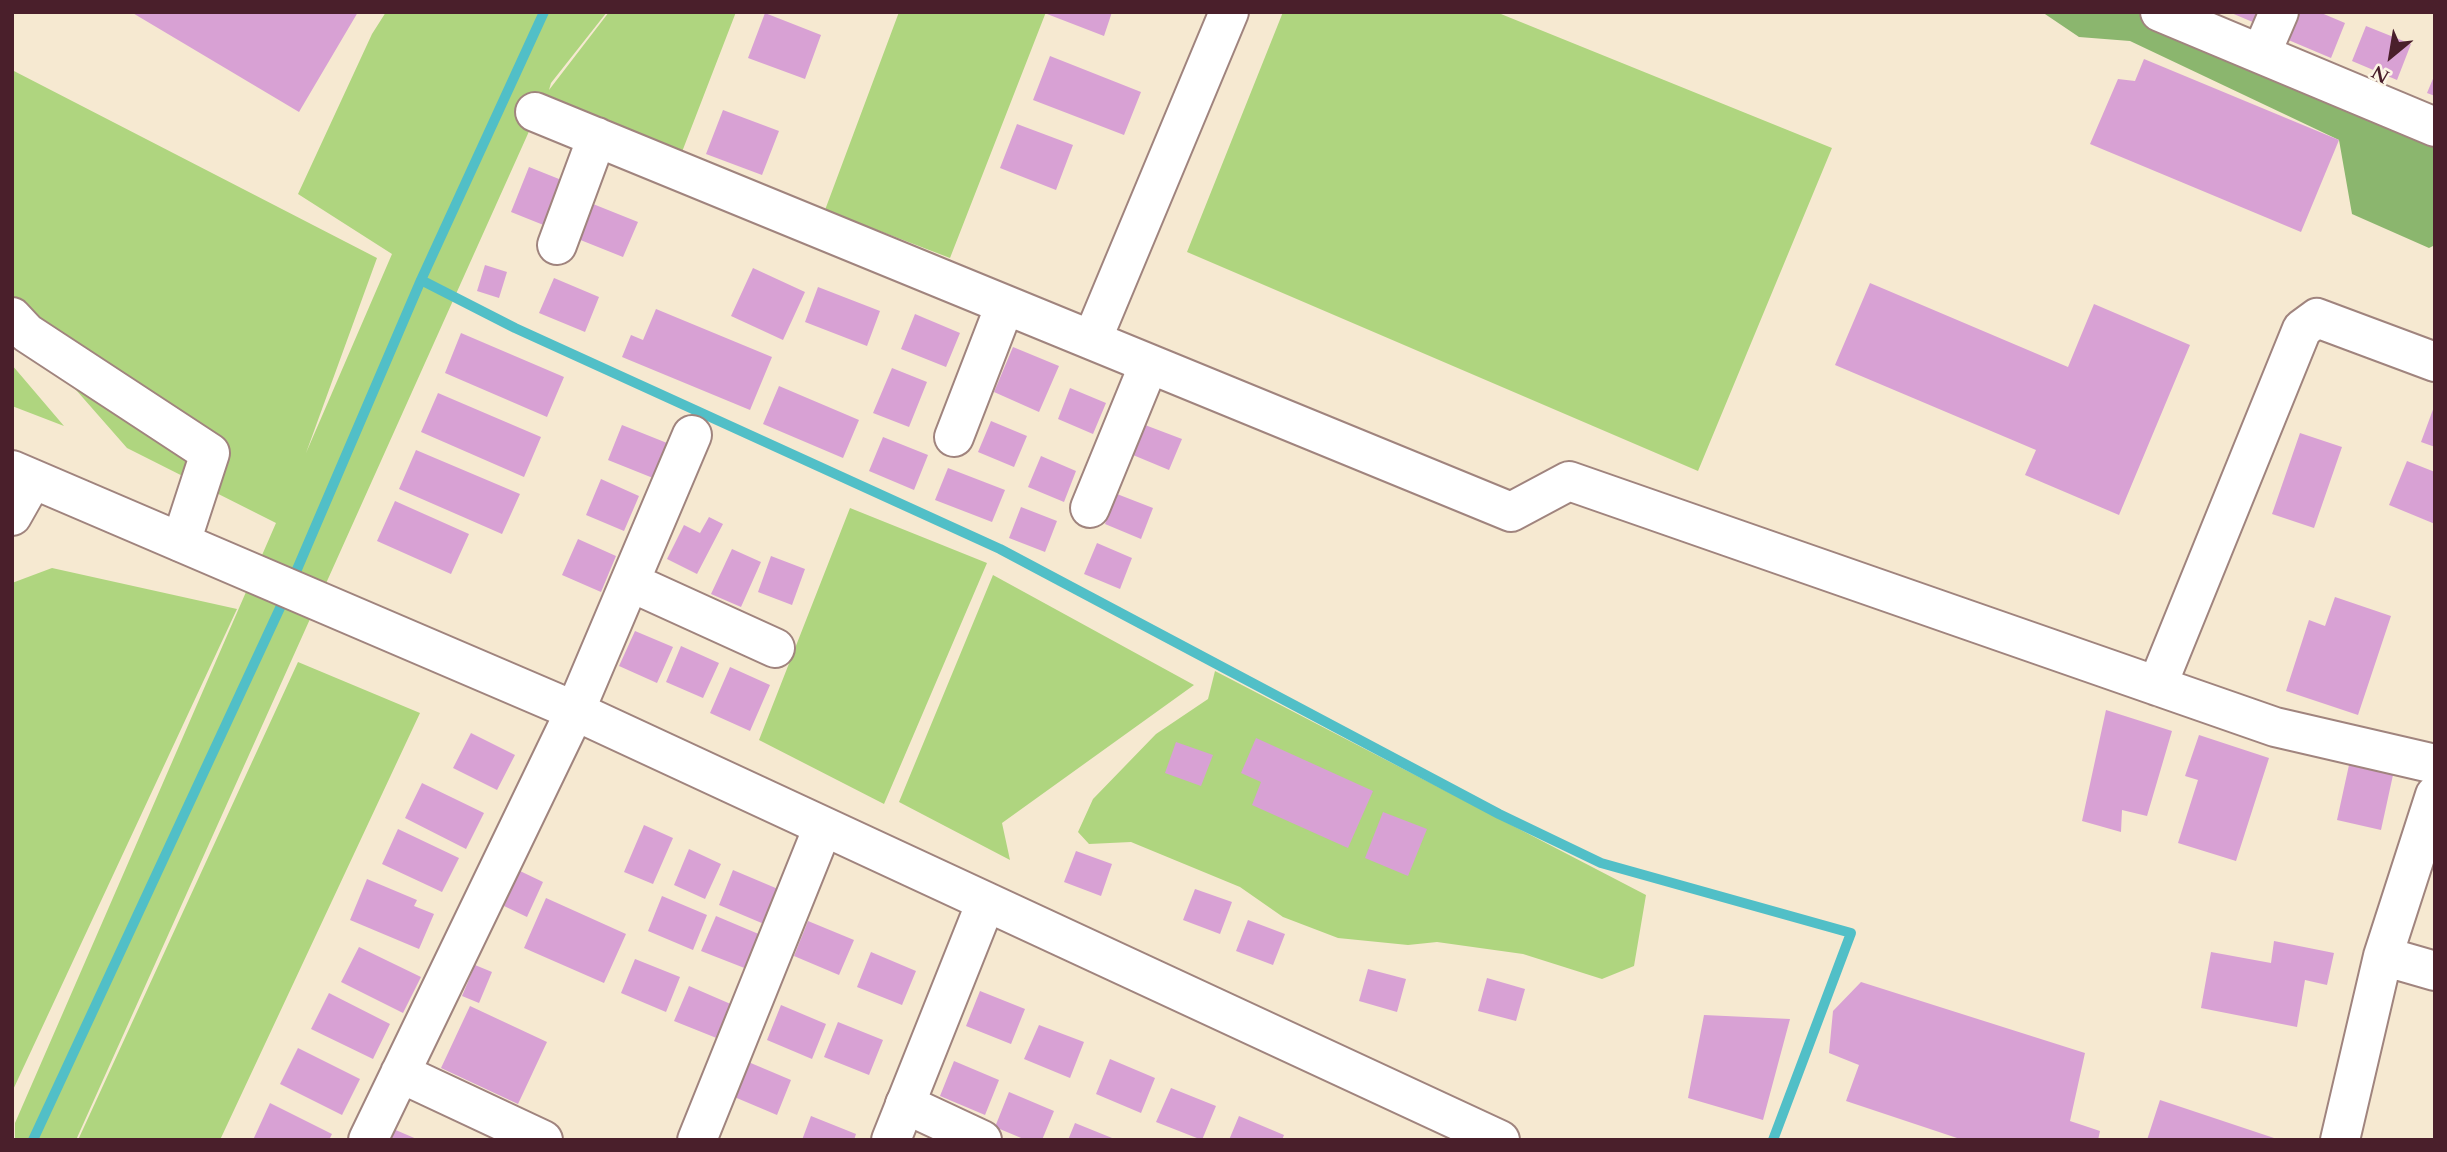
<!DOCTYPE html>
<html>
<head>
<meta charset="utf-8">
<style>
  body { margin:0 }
  #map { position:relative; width:2447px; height:1152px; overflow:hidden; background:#f6e9d1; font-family:Cardo,serif }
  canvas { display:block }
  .frame { position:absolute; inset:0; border:14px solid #4a1f2b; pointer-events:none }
  .north { position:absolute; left:2356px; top:21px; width:70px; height:70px; -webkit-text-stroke:5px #fcf5e5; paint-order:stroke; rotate:210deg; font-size:19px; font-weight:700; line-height:28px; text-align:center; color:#4a1f2b }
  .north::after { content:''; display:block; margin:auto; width:24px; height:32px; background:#4a1f2b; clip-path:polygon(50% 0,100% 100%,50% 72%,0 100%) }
</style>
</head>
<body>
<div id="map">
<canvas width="2447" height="1152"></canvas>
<div class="frame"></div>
<div class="north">N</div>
</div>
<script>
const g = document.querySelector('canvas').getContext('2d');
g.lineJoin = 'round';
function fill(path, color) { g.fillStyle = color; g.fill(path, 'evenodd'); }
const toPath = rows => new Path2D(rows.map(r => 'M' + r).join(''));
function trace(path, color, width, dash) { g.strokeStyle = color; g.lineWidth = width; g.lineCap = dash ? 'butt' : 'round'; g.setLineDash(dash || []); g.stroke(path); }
const green = toPath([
  [386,12,607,12,551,83,549,90,609,12,736,12,675,170,544,98,76,1140,15,1140,15,1123,276,523,127,448,12,317,12,70,377,258,306,453,392,254,298,194,372,34],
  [899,12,1046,12,950,258,825,210],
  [1283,12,1496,12,1832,148,1698,471,1187,252],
  [12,365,64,426,12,406],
  [850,508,987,563,884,804,759,740],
  [52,568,237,609,12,1092,12,583],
  [993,575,1194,685,1002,823,1010,860,899,802],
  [298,662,420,713,220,1140,78,1140],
  [1215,671,1646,895,1634,966,1602,979,1523,954,1437,942,1408,945,1338,938,1283,917,1240,887,1131,842,1089,844,1078,832,1093,799,1156,734,1208,699]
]);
const forest = toPath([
  [2042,12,2160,12,2435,127,2435,245,2429,248,2352,214,2339,140,2130,41,2079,37]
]);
const stream = toPath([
  [421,280,515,328,1000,549,1499,814,1601,863,1851,933,1773,1140],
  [292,581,421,280,544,12],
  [33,1140,286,595]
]);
const building = toPath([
  [131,12,358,12,299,112],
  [1048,12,1112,12,1104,36,1047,14],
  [2229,12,2259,12,2255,23],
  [2297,12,2319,12,2345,23,2331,58,2286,39],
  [765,13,821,35,805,79,748,58],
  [2366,26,2411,44,2397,80,2352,61],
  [1050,56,1141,92,1124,135,1033,100],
  [2144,59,2339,140,2301,232,2090,144,2118,79,2135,81],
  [2435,74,2435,96,2427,93],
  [723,110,779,131,762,175,706,154],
  [1017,124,1073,145,1056,190,1000,168],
  [529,167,564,181,546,226,511,212],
  [593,204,638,222,623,257,578,239],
  [485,265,507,272,499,298,477,291],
  [753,268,805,292,783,340,731,316],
  [554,278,599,297,585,332,539,313],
  [1870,283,2068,367,2094,304,2190,345,2119,515,2025,475,2036,450,1835,365],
  [818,287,880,311,867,346,805,322],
  [656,309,772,357,750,410,622,357,631,335,643,340],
  [915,314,960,333,946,367,901,349],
  [461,333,564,377,547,417,445,373],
  [1013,347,1059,366,1039,412,994,392],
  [892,368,927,382,909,427,873,413],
  [779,386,859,420,843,458,763,424],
  [1070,388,1106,403,1093,434,1058,419],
  [438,393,541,437,524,477,421,432],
  [2435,404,2435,447,2421,442],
  [991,421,1027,436,1014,467,978,452],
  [622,425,667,443,653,478,608,460],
  [1145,425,1182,439,1169,470,1133,455],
  [2300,433,2342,447,2314,528,2272,514],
  [883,437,928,455,914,490,869,471],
  [416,450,520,494,502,534,399,489],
  [1041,456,1076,471,1064,502,1028,487],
  [2407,461,2435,472,2435,524,2389,505],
  [948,468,1005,490,992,522,935,500],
  [601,479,639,496,624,531,586,515],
  [1117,494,1153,508,1141,539,1105,524],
  [395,501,469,534,451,574,377,541],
  [1021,507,1057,521,1045,552,1009,538],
  [709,517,723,524,697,574,667,559,684,525,700,533],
  [578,539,616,556,601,592,562,575],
  [1097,543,1132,558,1120,589,1084,574],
  [732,549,761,562,741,607,711,594],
  [771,556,805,569,792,605,758,592],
  [2335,597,2391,616,2358,715,2286,691,2309,620,2325,626],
  [635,631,673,647,657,683,619,666],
  [681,646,719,663,703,698,666,682],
  [730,667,770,685,750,731,710,713],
  [2106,710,2172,731,2147,816,2122,810,2121,832,2082,821],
  [471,733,515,755,497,790,453,768],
  [2199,735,2269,758,2236,861,2178,843,2198,780,2185,776],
  [1256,738,1373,791,1348,848,1252,805,1261,782,1241,773],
  [1176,742,1213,755,1201,786,1165,773],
  [2349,765,2393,775,2381,830,2337,820],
  [422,783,484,813,466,849,405,818],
  [1383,812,1427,829,1408,876,1365,858],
  [644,825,673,838,653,884,624,872],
  [398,829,459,858,442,892,382,864],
  [689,849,721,864,705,899,674,885],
  [1076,851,1112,864,1101,896,1064,882],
  [733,870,778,889,764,924,719,905],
  [520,871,543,882,527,917,504,906],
  [367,879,417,900,414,906,434,914,419,949,350,920],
  [1195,889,1232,902,1220,934,1183,920],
  [662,896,707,915,693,950,648,931],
  [546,898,626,934,604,983,524,948],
  [716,916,761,935,747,969,701,951],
  [1248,920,1285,934,1273,965,1236,951],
  [808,921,854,940,839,975,794,956],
  [2274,941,2334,953,2327,985,2305,980,2297,1027,2201,1008,2211,952,2271,963],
  [359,947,421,977,403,1013,341,982],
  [871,952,916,971,902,1005,857,987],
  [635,959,680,977,666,1012,621,993],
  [475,965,492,972,479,1003,462,996],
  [1368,969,1406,979,1397,1012,1359,1001],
  [1487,978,1525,989,1516,1021,1478,1011],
  [1861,982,2085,1053,2070,1121,2100,1131,2098,1140,1963,1140,1846,1101,1859,1065,1829,1053,1833,1011],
  [689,986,733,1005,719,1039,674,1021],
  [980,991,1025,1009,1011,1044,966,1026],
  [329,993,390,1024,373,1059,311,1029],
  [781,1005,826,1024,812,1059,767,1040],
  [470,1006,547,1042,518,1104,441,1068],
  [1704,1015,1790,1019,1763,1120,1688,1098],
  [838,1022,883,1040,869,1075,824,1057],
  [1039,1025,1084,1042,1070,1078,1024,1059],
  [298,1048,360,1079,342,1115,280,1084],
  [1110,1059,1155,1078,1141,1113,1096,1094],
  [746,1061,791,1080,777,1115,732,1096],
  [954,1061,999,1080,985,1115,940,1096],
  [1171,1088,1216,1106,1202,1140,1156,1122],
  [1009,1092,1054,1111,1042,1140,1026,1140,995,1127],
  [2160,1100,2277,1139,2277,1140,2147,1140],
  [270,1103,332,1134,329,1140,253,1140],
  [811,1116,856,1134,854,1140,802,1140],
  [1239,1116,1284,1135,1282,1140,1229,1140],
  [1075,1123,1117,1140,1068,1140],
  [391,1128,419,1140,386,1140]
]);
const minor = toPath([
  [2160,12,2435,127],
  [2261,54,2279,12],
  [535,112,1511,512,1569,481,2275,727,2435,764],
  [557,245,597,137],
  [12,317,27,333,210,453,181,542],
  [1092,340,1229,12],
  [954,437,1005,305],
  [1090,508,1149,364],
  [630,582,775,648],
  [2157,686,2302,329,2317,318,2435,362],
  [400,1073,543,1140],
  [905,1104,982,1140],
  [368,1140,575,711,692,435],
  [697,1140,823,827]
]);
const tertiary = toPath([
  [12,470,575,711,1500,1140],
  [12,516,33,479],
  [2383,956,2435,971],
  [891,1140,986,902],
  [2340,1140,2383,956,2435,795]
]);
fill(green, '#afd57f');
fill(forest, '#8bb66e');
trace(stream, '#51bfc7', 10);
fill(building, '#d8a1d4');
trace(minor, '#a0847e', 42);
trace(tertiary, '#a0847e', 42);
trace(minor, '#fff', 38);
trace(tertiary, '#fff', 38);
</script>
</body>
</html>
